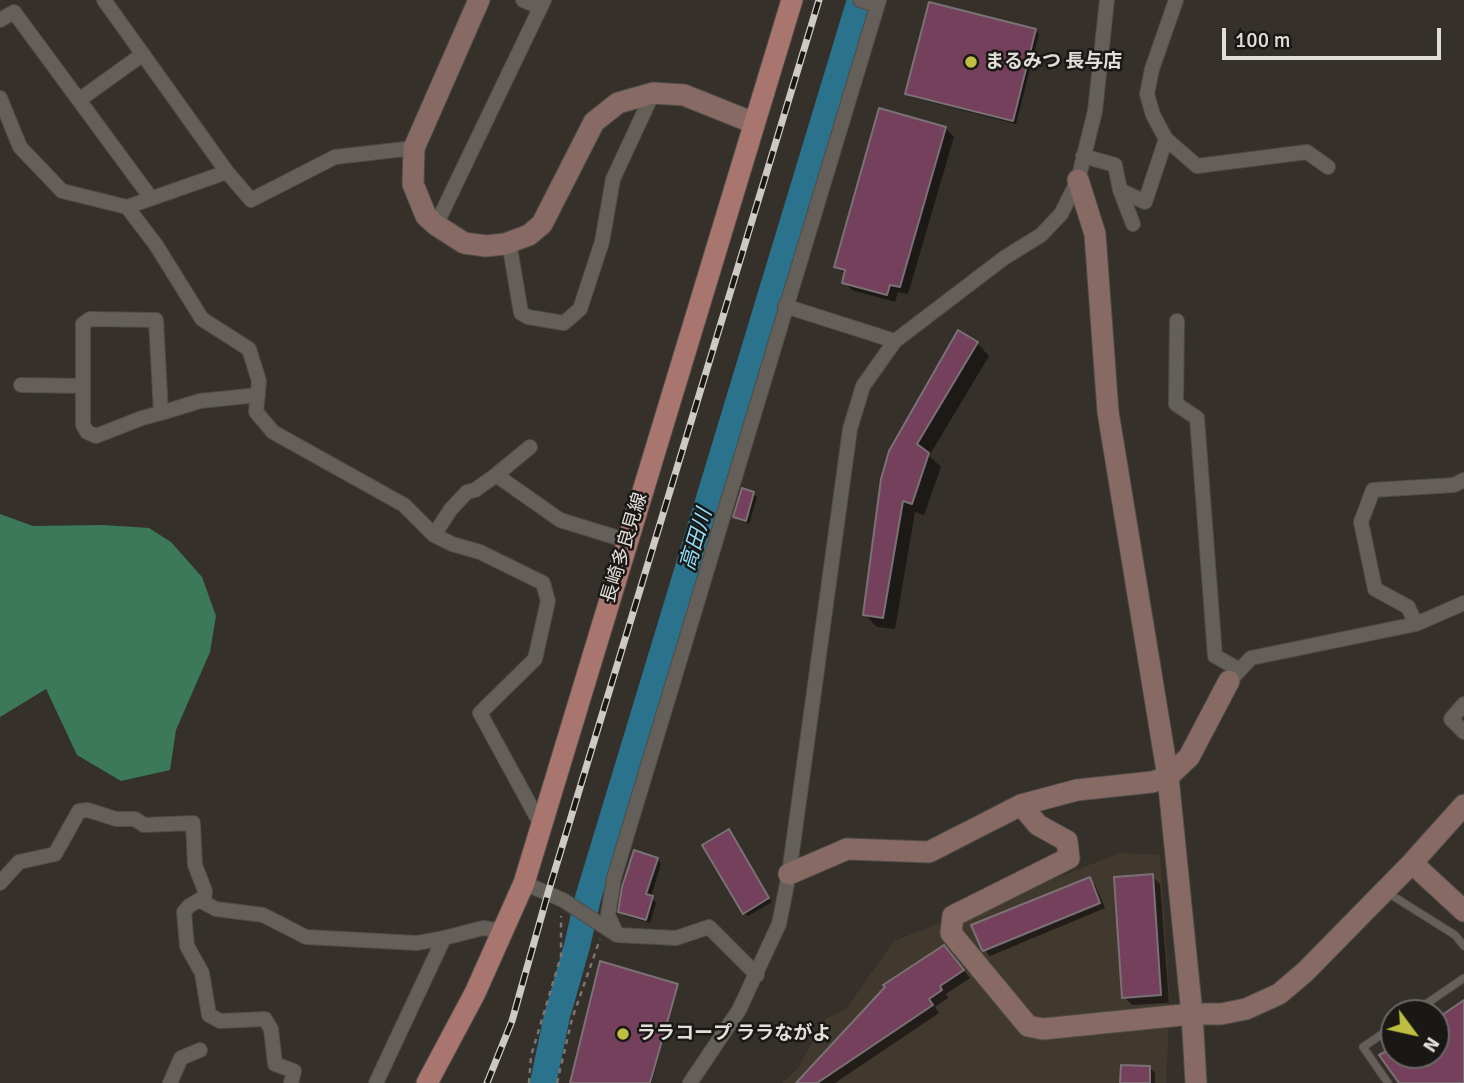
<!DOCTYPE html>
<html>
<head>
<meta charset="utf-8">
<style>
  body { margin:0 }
  #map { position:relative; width:1464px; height:1083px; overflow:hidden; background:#35302a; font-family:Signika,sans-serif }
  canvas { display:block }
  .north { position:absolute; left:1380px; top:999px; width:70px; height:70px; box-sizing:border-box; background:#1a1815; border:2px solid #6a6864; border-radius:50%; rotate:123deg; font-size:19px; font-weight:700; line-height:28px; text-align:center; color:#e2dfdb }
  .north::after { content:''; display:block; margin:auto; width:24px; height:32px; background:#bebe42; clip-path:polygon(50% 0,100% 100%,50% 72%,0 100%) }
  .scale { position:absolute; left:1222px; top:28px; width:219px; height:32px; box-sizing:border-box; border:4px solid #e2dfdb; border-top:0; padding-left:9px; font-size:21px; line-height:24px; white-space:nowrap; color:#e2dfdb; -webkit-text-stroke:5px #1a1815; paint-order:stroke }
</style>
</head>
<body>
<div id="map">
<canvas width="1464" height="1083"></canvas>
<div class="north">N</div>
<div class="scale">100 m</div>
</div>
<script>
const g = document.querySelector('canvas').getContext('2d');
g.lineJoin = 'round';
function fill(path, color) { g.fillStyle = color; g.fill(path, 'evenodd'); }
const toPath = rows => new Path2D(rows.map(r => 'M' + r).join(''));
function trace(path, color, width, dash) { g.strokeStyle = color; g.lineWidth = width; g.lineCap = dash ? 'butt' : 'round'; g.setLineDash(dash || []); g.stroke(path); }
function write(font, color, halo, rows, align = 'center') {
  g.font = font + ' Signika,"Noto Sans JP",sans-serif'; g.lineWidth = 5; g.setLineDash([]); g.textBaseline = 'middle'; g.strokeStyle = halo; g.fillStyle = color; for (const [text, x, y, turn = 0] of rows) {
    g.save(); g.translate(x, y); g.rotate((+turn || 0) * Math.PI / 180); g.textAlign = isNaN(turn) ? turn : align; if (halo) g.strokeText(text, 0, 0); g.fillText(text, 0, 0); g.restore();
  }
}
const built = toPath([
  [1120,853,1160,855,1170,1002,1166,1083,782,1083,798,1068,825,1019,846,1009,894,941]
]);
const forest = toPath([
  [0,514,33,526,103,525,149,528,171,542,202,577,216,616,210,652,176,730,170,770,121,781,77,755,46,689,0,717]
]);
const shadow = toPath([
  [930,4,1036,31,1039,34,1016,124,911,97,907,94],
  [880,110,946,129,954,137,908,294,898,292,895,302,852,290,844,282,846,275,835,266],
  [977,343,989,356,929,456,941,467,924,515,915,512,895,629,877,627,865,615,882,480],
  [753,494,757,497,749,524,738,520,735,517],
  [732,835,772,902,748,916,744,913],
  [657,859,661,864,651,897,656,903,650,923,625,916,620,911],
  [1152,876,1160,884,1169,1003,1132,1005,1124,997],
  [1090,879,1095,885,1105,908,990,956,984,949],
  [951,955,970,978,946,994,948,998,935,1007,939,1013,835,1083,799,1083],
  [677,986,652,1083,572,1083],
  [1150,1068,1155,1073,1155,1083,1122,1083]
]);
const river = toPath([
  [543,1083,557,1016,577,946,588,898,860,0]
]);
const building = toPath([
  [929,2,1036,29,1013,121,905,94,929,2],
  [879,108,946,127,900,287,890,285,887,295,842,283,845,270,834,267,879,108],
  [958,330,978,342,917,444,929,453,912,504,903,501,883,618,863,615,881,479,889,451,958,330],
  [742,488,754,492,746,521,733,517,742,488],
  [729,829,769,898,743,914,702,845,729,829],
  [634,850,658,858,646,894,653,896,646,920,618,912,622,887,634,850],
  [1153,874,1161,995,1122,998,1114,877,1153,874],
  [1090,877,1100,903,983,951,982,950,971,925,1090,877],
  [944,945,964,970,940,986,942,990,929,999,933,1005,817,1083,796,1083,885,987,883,985,944,945],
  [600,961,678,984,650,1083,570,1083,600,961],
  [1464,1000,1464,1083,1399,1083,1379,1055,1394,1047,1394,1055,1436,1055,1436,1019,1464,1000],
  [1121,1065,1150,1066,1150,1083,1120,1083,1121,1065]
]);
const path = toPath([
  [529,1083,531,1056,561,956,561,916],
  [557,1083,572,1019,600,939]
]);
const lane = toPath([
  [1388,893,1455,935,1464,946],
  [1413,1013,1464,978],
  [1388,1083,1363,1047,1394,1026]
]);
const street = toPath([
  [104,0,227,172,251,200,335,157,414,148],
  [523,0,540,7],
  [860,0,877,5],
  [0,20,14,12,151,198],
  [0,98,20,147,62,191,127,207,227,172],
  [79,100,143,54],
  [1166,139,1197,166,1307,152,1328,167],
  [1083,156,1115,165,1120,190,1145,202,1166,139,1153,115,1147,94,1152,69,1176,0],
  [1120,190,1133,224],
  [127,207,156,245,202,319,249,349,259,381,256,412,273,432,404,505,434,535,452,544,480,552,543,583,548,601,535,659,480,713,541,825],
  [436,225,544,0],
  [509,242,521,313,528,317,564,323,580,309,602,242,613,179,653,93],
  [785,306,895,341],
  [1177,321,1176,404,1197,418,1215,656,1240,670],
  [21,385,83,386],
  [161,413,156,320,90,319,83,324,83,425,87,432,96,436,142,418,161,413,200,401,258,395],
  [496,475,530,447],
  [434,535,451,509,467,492,475,490,496,475,560,520,628,541],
  [1416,624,1408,607,1375,589,1361,522,1373,490,1454,485,1464,480],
  [1235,675,1251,658,1416,624,1464,603],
  [1464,704,1451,719,1464,732],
  [0,883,19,862,55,854,79,811,88,810,116,819,135,819,144,825,193,823,195,865,205,891,204,902],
  [524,883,563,900,617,935,676,938,709,927,757,975],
  [617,935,608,915,614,878,879,0],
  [170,1083,181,1058,200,1050],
  [291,1083,294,1071,275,1064,271,1029,265,1019,220,1021,209,1015,202,973,187,946,184,912,189,906,199,900,216,909,263,915,306,937,417,943,444,938],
  [376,1083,444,938,483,928,503,931],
  [690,1083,739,1010,779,924,789,874,850,429,863,386,895,341,1004,258,1041,235,1061,214,1078,180,1095,111,1107,0]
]);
const secondary = toPath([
  [479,0,414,148,413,184,426,216,436,225,464,243,486,246,505,244,529,235,542,224,594,122,618,103,653,93,684,95,754,123],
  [1078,180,1095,234,1108,412,1168,777,1192,1014,1196,1083],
  [1021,805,1038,825,1067,841,1069,858,953,916,951,933,1028,1026,1043,1029,1192,1014,1221,1014,1246,1009,1279,994,1305,972,1412,863,1464,805],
  [1412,863,1464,911],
  [789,874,847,849,929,852,1021,805,1077,790,1152,782,1168,777,1189,757,1229,681]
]);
const primary = toPath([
  [427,1083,475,993,524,883,792,0]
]);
const rail = toPath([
  [487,1083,512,1021,548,893,819,0]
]);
const markers = [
  [971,62,7,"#bebe42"],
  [623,1034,7,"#bebe42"]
];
const poiNames = [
  ["まるみつ 長与店",985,62],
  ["ララコープ ララながよ",637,1034]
];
const streetNames = [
  ["長崎多良見線",625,548,-73]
];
const waterNames = [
  ["高田川",697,540,-73]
];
fill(built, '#41382e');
fill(forest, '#3b795a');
fill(shadow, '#0007');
trace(river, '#2b738d', 26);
fill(building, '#74405c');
trace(building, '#7a7175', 2);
trace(lane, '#4f4c46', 9);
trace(street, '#4f4c46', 16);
trace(secondary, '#4f4c46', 23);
trace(primary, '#4f4c46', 23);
trace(path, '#7b7671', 2.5, [5, 5]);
trace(lane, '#655f59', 7);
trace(street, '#655f59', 14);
trace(secondary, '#876a64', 21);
trace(primary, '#a9756f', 21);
trace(rail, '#cdcac6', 7);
trace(rail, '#1a1815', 4.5, [13]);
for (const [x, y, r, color] of markers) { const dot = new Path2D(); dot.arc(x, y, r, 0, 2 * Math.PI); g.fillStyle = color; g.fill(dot); trace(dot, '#1a1815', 2.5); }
write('bold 19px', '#e2dfdb', '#1a1815', poiNames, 'left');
write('19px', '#e2dfdb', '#1a1815', streetNames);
write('italic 21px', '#8fdefe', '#1a1815', waterNames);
</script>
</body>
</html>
